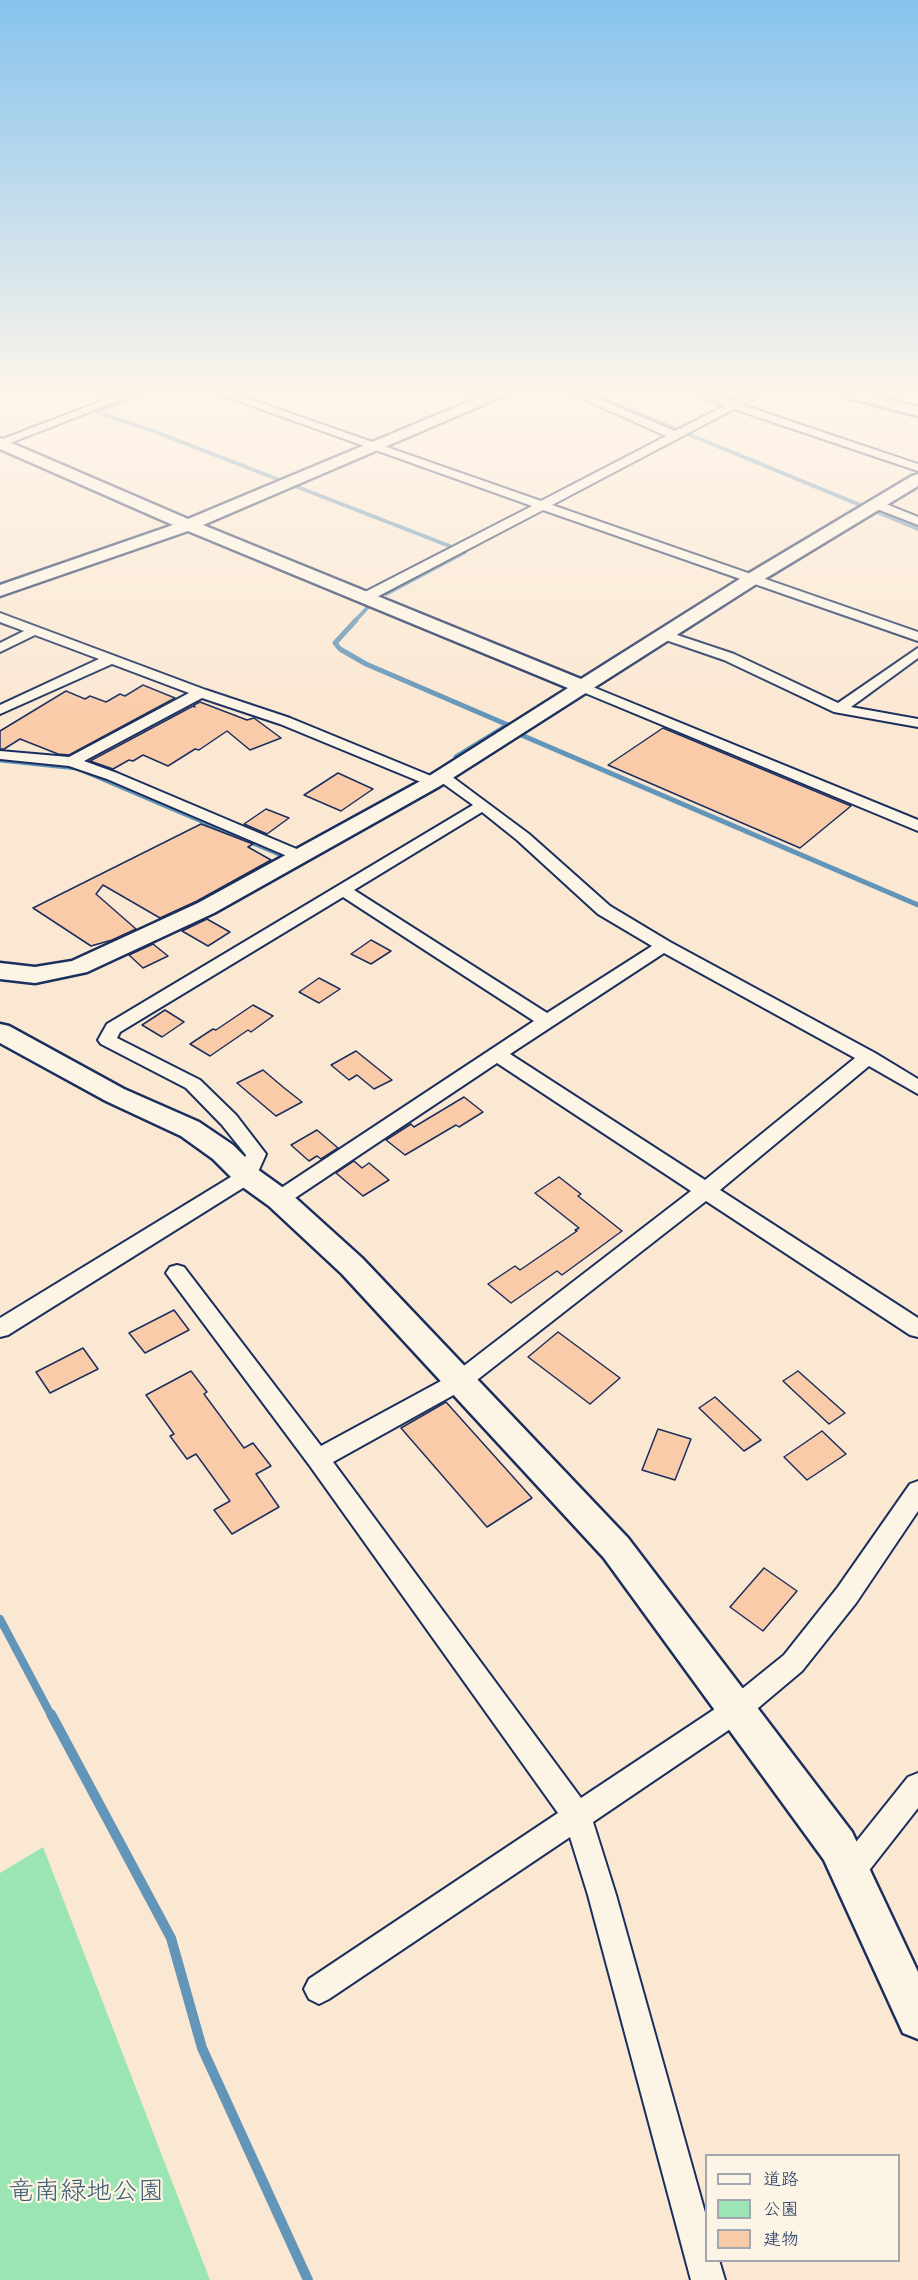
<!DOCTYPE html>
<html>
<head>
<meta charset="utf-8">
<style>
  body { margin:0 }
  #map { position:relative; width:918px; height:2280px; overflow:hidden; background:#fbe8d3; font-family:"Indie Flower","Klee One",sans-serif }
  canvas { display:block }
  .legend { position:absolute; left:705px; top:2154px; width:195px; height:108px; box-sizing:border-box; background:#fcf5e5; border:2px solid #a2a6af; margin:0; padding:8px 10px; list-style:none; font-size:18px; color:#1b2f5e }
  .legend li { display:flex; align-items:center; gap:12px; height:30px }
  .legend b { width:30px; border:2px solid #a2a6af }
</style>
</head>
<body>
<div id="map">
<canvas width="918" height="2280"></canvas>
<ul class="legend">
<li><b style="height:8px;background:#fcf5e5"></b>道路</li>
<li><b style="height:16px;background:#9be5b4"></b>公園</li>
<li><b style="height:16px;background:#facba9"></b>建物</li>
</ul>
</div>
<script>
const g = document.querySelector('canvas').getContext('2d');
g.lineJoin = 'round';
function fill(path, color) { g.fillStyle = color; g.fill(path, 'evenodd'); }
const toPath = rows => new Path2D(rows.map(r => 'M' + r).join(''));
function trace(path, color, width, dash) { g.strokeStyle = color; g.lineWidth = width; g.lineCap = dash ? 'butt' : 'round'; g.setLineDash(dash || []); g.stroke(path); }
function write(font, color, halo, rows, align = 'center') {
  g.font = font + ' "Indie Flower","Klee One",sans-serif'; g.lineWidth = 4.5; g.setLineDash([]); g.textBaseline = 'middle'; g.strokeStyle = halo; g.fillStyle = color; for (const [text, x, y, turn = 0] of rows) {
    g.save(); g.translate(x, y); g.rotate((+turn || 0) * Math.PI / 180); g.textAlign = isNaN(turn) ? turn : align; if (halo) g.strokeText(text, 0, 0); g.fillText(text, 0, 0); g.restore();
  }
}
const green = toPath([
  [43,1847,210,2280,0,2280,0,1873]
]);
const streamFar3 = toPath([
  [143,394,97,412,156,432,465,552,386,594],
  [591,394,918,529],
  [354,622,369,606]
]);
const streamFar2 = toPath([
  [356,620,335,643,340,649,366,664,508,725],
  [519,734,918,905],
  [456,757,508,725],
  [0,760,77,768,286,857]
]);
const streamFar1 = toPath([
  [0,1619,51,1715]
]);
const stream = toPath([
  [51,1714,171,1938,202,2048,308,2280]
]);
const building = toPath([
  [143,685,175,698,69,755,58,754,20,739,4,749,0,749,0,731,66,691,85,699,90,696,106,702,120,694,125,696,143,685],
  [200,702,247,720,254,718,281,738,250,750,227,731,199,750,195,749,168,766,143,755,133,761,129,760,113,769,90,761,193,706,195,707,194,705,200,702],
  [663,728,851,806,800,848,608,765,663,728],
  [338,773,373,789,341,811,304,795,338,773],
  [266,809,289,818,267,834,244,824,266,809],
  [201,824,253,844,248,847,271,860,197,901,160,918,103,885,96,894,136,929,112,940,91,946,33,908,201,824],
  [207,919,230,932,208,946,182,931,207,919],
  [371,940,391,951,371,964,351,954,371,940],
  [153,944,168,956,143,968,129,955,153,944],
  [319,978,340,989,319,1003,299,992,319,978],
  [253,1005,273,1016,251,1032,248,1030,210,1056,190,1044,213,1029,216,1030,253,1005],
  [165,1010,184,1022,162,1037,142,1025,165,1010],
  [356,1051,392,1080,374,1089,357,1075,349,1080,331,1065,356,1051],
  [263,1070,283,1087,302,1102,276,1116,237,1083,263,1070],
  [464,1097,483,1112,459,1127,456,1125,405,1155,386,1140,411,1124,414,1127,464,1097],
  [317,1130,338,1148,321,1159,317,1156,309,1161,291,1145,317,1130],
  [354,1161,362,1168,369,1163,389,1180,363,1196,336,1173,354,1161],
  [559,1177,581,1194,578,1196,622,1231,562,1275,557,1271,511,1303,488,1284,515,1266,520,1270,577,1231,575,1230,579,1228,535,1193,559,1177],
  [174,1310,189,1330,145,1353,129,1333,174,1310],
  [558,1332,620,1378,590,1404,528,1357,558,1332],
  [83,1348,98,1369,50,1393,36,1372,83,1348],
  [191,1371,207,1392,204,1394,244,1448,253,1443,271,1466,256,1474,279,1507,232,1534,214,1510,230,1501,196,1454,187,1459,170,1436,174,1434,146,1395,191,1371],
  [798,1371,845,1413,829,1424,783,1381,798,1371],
  [715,1397,761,1440,744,1451,699,1408,715,1397],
  [446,1402,532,1498,487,1527,401,1428,446,1402],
  [658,1429,691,1439,675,1480,642,1470,658,1429],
  [822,1431,846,1454,807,1480,784,1457,822,1431],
  [764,1568,797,1591,763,1631,730,1607,764,1568]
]);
const street = toPath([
  [120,394,136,394,0,447,0,440,120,394],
  [219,394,235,394,541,501,666,436,572,394,587,394,675,431,724,406,695,394,712,394,733,401,746,394,760,394,742,405,918,464,918,471,734,409,552,505,918,632,918,641,543,510,371,600,361,600,360,597,361,594,532,506,219,394],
  [876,500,918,517,918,525,872,507,872,501,876,500],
  [0,613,206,690,290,718,436,778,437,773,447,773,529,834,610,906,670,942,875,1053,918,1079,918,1094,869,1066,720,1190,918,1318,918,1337,910,1335,706,1201,468,1387,333,1462,581,1798,727,1701,784,1655,838,1587,910,1484,918,1481,918,1511,856,1603,802,1671,745,1719,593,1822,616,1895,706,2216,706,2260,719,2260,725,2280,691,2280,588,1895,570,1837,329,1999,319,2004,309,1999,304,1989,309,1979,558,1813,310,1466,166,1273,170,1267,177,1265,184,1267,321,1446,452,1375,691,1191,497,1063,286,1204,279,1206,272,1204,269,1199,272,1194,534,1021,343,897,120,1032,117,1038,200,1080,236,1115,266,1154,254,1181,8,1335,0,1337,0,1318,239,1172,246,1155,222,1125,186,1088,101,1044,98,1040,107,1024,473,805,441,782,433,787,428,785,280,724,202,698,84,761,117,773,306,853,308,856,306,859,294,859,107,779,69,766,0,759,0,751,69,757,189,693,112,664,0,714,0,705,99,659,35,635,0,652,0,643,24,631,0,622,0,613],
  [482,812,517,840,598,914,652,946,547,1013,354,890,482,812],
  [664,953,855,1058,705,1180,510,1054,664,953],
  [665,631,734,654,838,703,918,648,918,658,851,707,918,719,918,727,834,712,724,660,660,638,658,635,660,632,665,631],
  [583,683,918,820,918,831,578,690,576,687,578,684,583,683],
  [918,1773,918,1808,860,1882,850,1886,840,1882,836,1872,840,1862,908,1777,918,1773]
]);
const secondary = toPath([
  [487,394,508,394,203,525,581,679,746,575,912,476,918,474,918,486,758,583,440,786,214,913,87,972,35,983,0,979,0,963,35,967,72,961,198,903,426,778,568,688,188,531,0,596,0,585,173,525,0,449,0,438,188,519,487,394],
  [843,394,869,394,918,407,918,416,845,397,843,394],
  [0,1024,9,1026,124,1089,199,1122,233,1145,257,1169,289,1192,362,1258,628,1538,852,1832,918,1972,918,2039,903,2033,824,1860,604,1558,342,1274,269,1206,237,1183,213,1159,181,1136,106,1101,0,1043,0,1024]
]);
const nearParknames = [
  ["竜南緑地公園",86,2195]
];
fill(green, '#9be5b4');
trace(streamFar3, '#6395b8', 4);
trace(streamFar2, '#6395b8', 5);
trace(streamFar1, '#6395b8', 8);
trace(stream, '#6395b8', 10);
fill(building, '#facba9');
trace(building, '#1b2f5e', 1.5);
trace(street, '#1b2f5e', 4);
trace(secondary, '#1b2f5e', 5);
fill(street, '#fcf5e5');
fill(secondary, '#fcf5e5');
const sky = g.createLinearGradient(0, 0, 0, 714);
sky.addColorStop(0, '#86c3ed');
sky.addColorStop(0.55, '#fdf5eb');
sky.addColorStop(1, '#fdf5eb00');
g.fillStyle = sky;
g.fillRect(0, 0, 918, 714);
write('26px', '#3b5c74', '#fcf5e5', nearParknames);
</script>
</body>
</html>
